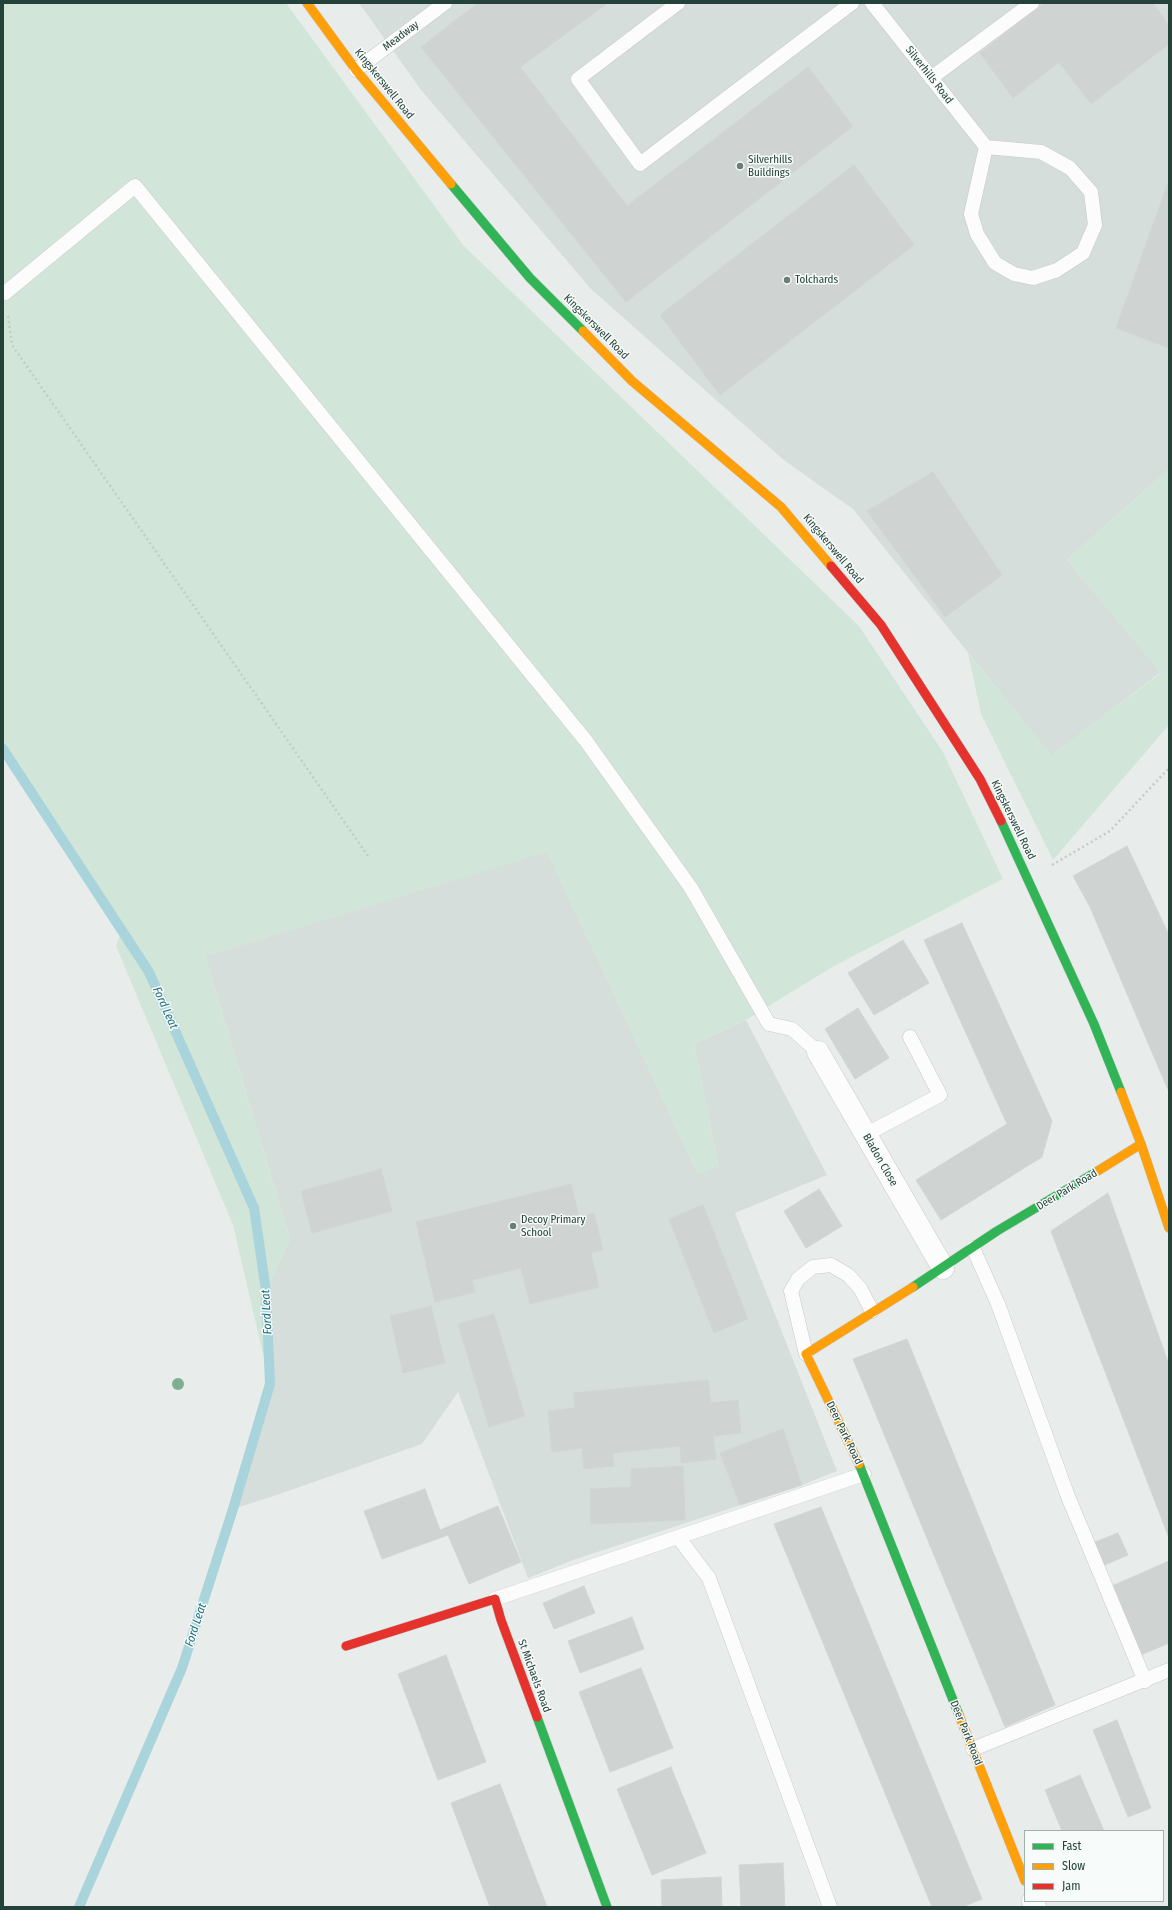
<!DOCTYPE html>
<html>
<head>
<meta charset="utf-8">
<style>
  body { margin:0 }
  #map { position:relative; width:1172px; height:1910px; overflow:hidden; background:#e8edeb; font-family:"Fira Sans Condensed",sans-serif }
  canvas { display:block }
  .frame { position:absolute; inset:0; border:4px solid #24423a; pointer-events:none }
  .legend { position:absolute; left:1024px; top:1830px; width:140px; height:72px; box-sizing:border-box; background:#f7fbf9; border:1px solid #a3b1ad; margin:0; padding:5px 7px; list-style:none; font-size:12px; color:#24423a }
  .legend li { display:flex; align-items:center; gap:8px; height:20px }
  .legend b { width:20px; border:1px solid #a3b1ad }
</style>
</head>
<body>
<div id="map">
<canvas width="1172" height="1910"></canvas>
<div class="frame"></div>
<ul class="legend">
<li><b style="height:5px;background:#30b455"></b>Fast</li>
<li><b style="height:5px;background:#ff9f0a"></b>Slow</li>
<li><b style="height:5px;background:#e5322d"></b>Jam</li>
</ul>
</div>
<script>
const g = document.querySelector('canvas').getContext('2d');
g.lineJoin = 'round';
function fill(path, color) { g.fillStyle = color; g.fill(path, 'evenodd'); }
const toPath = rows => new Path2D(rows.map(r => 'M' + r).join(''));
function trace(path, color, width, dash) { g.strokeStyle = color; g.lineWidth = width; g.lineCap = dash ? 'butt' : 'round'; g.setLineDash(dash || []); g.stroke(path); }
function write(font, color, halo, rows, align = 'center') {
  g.font = font + ' "Fira Sans Condensed",sans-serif'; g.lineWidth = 3; g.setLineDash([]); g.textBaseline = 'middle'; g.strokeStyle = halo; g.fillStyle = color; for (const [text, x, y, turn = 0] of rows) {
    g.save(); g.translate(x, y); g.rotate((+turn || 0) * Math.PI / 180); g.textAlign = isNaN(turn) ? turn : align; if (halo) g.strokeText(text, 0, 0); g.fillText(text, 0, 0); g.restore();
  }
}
const built = toPath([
  [359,3,1169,3,1169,469,1067,560,1161,672,1051,756,853,509,785,461,591,289,421,90],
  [547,851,698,1174,718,1165,694,1044,746,1020,827,1175,735,1213,837,1471,802,1485,576,1559,528,1578,458,1392,422,1444,274,1496,233,1509,270,1384,266,1291,290,1239,205,956]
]);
const green = toPath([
  [3,3,286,3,463,245,859,626,943,752,1003,879,834,966,746,1020,694,1044,718,1165,698,1174,547,852,205,956,290,1239,266,1291,270,1384,233,1225,116,946,122,930,3,749],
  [1169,469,1169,725,1053,860,981,714,968,653,1051,755,1161,673,1067,560]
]);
const stream = toPath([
  [3,749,149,972,254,1208,266,1291,270,1384,233,1509,182,1668,79,1907]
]);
const building = toPath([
  [478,3,608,3,520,67,627,206,808,67,853,126,626,302,421,47,478,3],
  [1045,3,1153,3,1169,26,1169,44,1091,104,1059,62,1013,98,980,53,1045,3],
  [854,165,914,245,720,395,660,315,854,165],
  [1169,180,1169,348,1116,328,1169,180],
  [933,472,1002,575,945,617,867,511,933,472],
  [1127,846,1169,935,1169,1092,1090,907,1073,876,1127,846],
  [962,923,1052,1121,1042,1157,941,1220,916,1180,1007,1124,924,940,962,923],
  [903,940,929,983,874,1015,848,973,903,940],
  [858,1008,889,1058,855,1079,825,1029,858,1008],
  [381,1169,392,1211,312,1233,301,1191,381,1169],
  [571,1184,579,1217,594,1213,603,1250,591,1253,599,1287,530,1304,521,1268,472,1280,475,1292,435,1302,416,1222,571,1184],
  [819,1189,842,1226,806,1248,784,1211,819,1189],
  [1108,1193,1169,1365,1169,1538,1051,1231,1108,1193],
  [703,1205,748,1319,714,1333,669,1219,703,1205],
  [431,1306,445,1363,403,1373,390,1316,431,1306],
  [494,1314,525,1416,489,1427,458,1324,494,1314],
  [907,1339,1055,1705,1005,1727,853,1359,907,1339],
  [708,1380,711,1403,738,1400,741,1433,713,1436,716,1459,681,1463,680,1446,612,1453,614,1466,584,1469,582,1448,552,1452,548,1411,575,1408,573,1393,708,1380],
  [783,1429,802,1485,740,1505,720,1453,783,1429],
  [683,1466,685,1520,591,1524,590,1489,631,1487,631,1469,683,1466],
  [425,1489,440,1530,498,1506,521,1562,469,1584,448,1535,382,1559,364,1511,425,1489],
  [821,1507,982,1899,962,1907,932,1907,774,1524,821,1507],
  [1118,1533,1128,1555,1102,1566,1092,1543,1118,1533],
  [1169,1561,1169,1643,1141,1655,1112,1586,1169,1561],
  [584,1586,595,1613,554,1629,543,1603,584,1586],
  [632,1617,644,1649,580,1673,568,1641,632,1617],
  [446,1655,486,1762,438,1780,398,1674,446,1655],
  [641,1668,673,1748,610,1772,579,1692,641,1668],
  [1117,1720,1151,1808,1128,1817,1093,1730,1117,1720],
  [671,1767,706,1853,652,1875,617,1789,671,1767],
  [1080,1775,1104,1831,1062,1831,1045,1790,1080,1775],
  [500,1784,547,1907,490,1907,451,1803,500,1784],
  [783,1863,785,1907,741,1907,739,1865,783,1863],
  [721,1877,722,1907,662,1907,661,1880,721,1877]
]);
const path = toPath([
  [8,316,12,345,368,856],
  [1052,865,1110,831,1169,768]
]);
const lane = toPath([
  [678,3,578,79,640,164,852,3],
  [872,3,986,147,1041,152,1070,168,1091,192,1095,225,1083,253,1057,270,1033,278,1014,274,995,263,977,234,971,214,986,147],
  [356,70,445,3],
  [931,78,1032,3],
  [5,293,135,186,586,741,691,888,769,1024,792,1029,818,1052],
  [865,1135,940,1095,910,1037],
  [973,1248,998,1304,1067,1494,1145,1681],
  [806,1354,791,1291,798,1279,813,1267,831,1265,848,1275,860,1288,872,1311],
  [678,1537,709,1578,830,1907],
  [495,1599,864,1474],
  [973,1749,1169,1670]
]);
const street = toPath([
  [818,1052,943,1268],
  [1033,1901,1035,1907]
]);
const fast = toPath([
  [451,184,530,278,583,331],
  [1001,821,1094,1024,1121,1092],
  [913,1287,997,1231,1096,1172],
  [859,1464,959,1715],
  [537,1717,607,1907]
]);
const slow = toPath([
  [307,3,356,70,451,184],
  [583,331,632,381,781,507,831,566],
  [1121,1092,1141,1144,1169,1228],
  [1096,1172,1141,1144],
  [859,1464,806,1354,913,1287],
  [959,1715,1025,1881]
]);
const jam = toPath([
  [831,566,881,625,980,779,1001,821],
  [346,1646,495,1599,501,1620,537,1717]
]);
const trees = [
  [178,1384]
];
const markers = [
  [740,166,4,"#697e78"],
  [787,280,4,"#697e78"],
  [513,1226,4,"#697e78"]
];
const streetNames = [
  ["Meadway",401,36,-37],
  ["Silverhills Road",929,75,52],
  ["Kingskerswell Road",384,84,51],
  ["Kingskerswell Road",596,327,45],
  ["Kingskerswell Road",833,549,50],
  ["Kingskerswell Road",1013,820,64],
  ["Bladon Close",880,1160,60],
  ["Deer Park Road",1067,1190,-31],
  ["Deer Park Road",844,1433,64],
  ["St Michaels Road",534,1676,70],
  ["Deer Park Road",966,1733,68]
];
const poiNames = [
  ["Silverhills",748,160],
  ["Buildings",748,173],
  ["Tolchards",795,280],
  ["Decoy Primary",521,1220],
  ["School",521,1233]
];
const waterNames = [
  ["Ford Leat",165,1008,66],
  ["Ford Leat",267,1312,-93],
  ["Ford Leat",196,1625,-72]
];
fill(built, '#d6dedb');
fill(green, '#d1e6d8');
trace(stream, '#a9d4db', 10);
fill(building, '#cfd4d2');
trace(building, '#d1d6d4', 1);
trace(lane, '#c5cac8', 15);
trace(street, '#c5cac8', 23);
trace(fast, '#c3cbc8', 10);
trace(slow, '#c3cbc8', 10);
trace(jam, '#c3cbc8', 10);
trace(path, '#c3ccca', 2.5, [2, 3]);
trace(lane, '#fcfcfc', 14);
trace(street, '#fcfcfc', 22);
trace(fast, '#30b455', 9);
trace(slow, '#ff9f0a', 9);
trace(jam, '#e5322d', 9);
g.fillStyle = '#81ae93';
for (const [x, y] of trees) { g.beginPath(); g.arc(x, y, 6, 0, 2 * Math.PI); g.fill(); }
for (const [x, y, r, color] of markers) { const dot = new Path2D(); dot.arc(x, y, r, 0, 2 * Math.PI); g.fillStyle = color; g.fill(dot); trace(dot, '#f7fbf9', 1.5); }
write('11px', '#24423a', '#f7fbf9', streetNames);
write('11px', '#24423a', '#f7fbf9', poiNames, 'left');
write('italic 12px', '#1c6f80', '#f7fbf9', waterNames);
</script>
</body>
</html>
